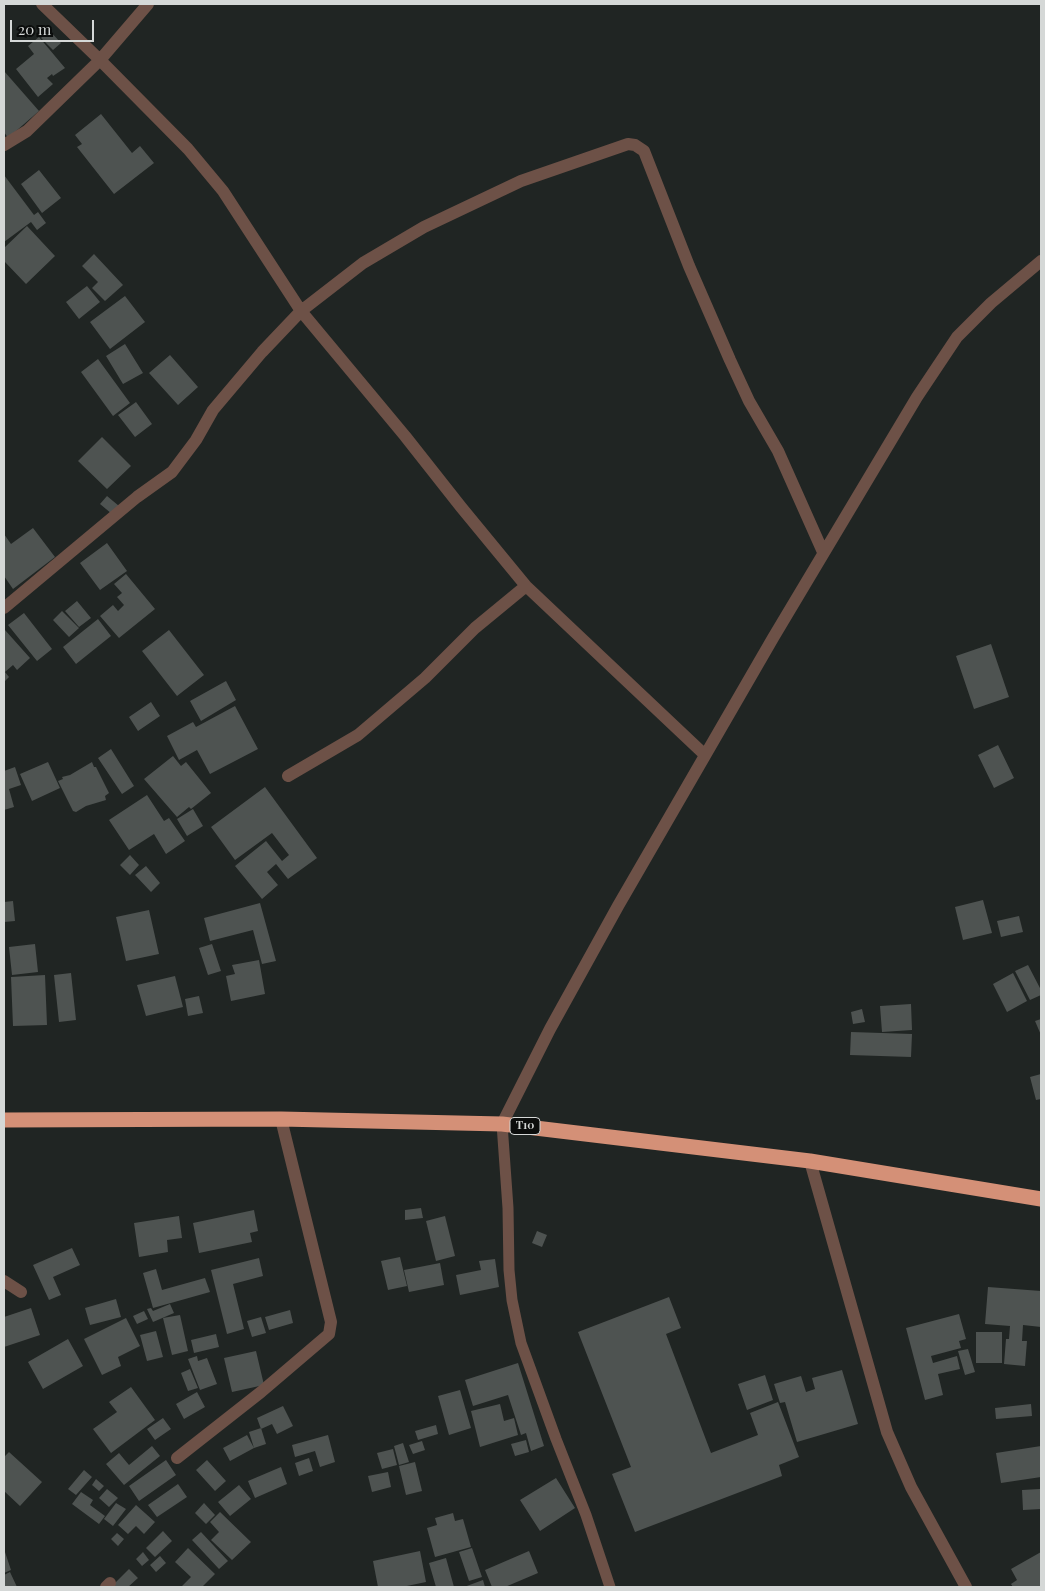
<!DOCTYPE html>
<html>
<head>
<meta charset="utf-8">
<style>
  body { margin:0 }
  #map { position:relative; width:1045px; height:1591px; overflow:hidden; background:#202523; font-family:"Playfair Display",serif }
  canvas { display:block }
  .frame { position:absolute; inset:0; border:5px solid #d5d8d7; pointer-events:none }
  .scale { position:absolute; left:10px; top:20px; width:84px; height:22px; box-sizing:border-box; border:2px solid #d5d8d7; border-top:0; padding-left:6px; font-size:15px; line-height:18px; white-space:nowrap; color:#d5d8d7; -webkit-text-stroke:4px #0b0d0c; paint-order:stroke }
</style>
</head>
<body>
<div id="map">
<canvas width="1045" height="1591"></canvas>
<div class="frame"></div>
<div class="scale">20 m</div>
</div>
<script>
const g = document.querySelector('canvas').getContext('2d');
g.lineJoin = 'round';
function fill(path, color) { g.fillStyle = color; g.fill(path, 'evenodd'); }
const toPath = rows => new Path2D(rows.map(r => 'M' + r).join(''));
function trace(path, color, width, dash) { g.strokeStyle = color; g.lineWidth = width; g.lineCap = dash ? 'butt' : 'round'; g.setLineDash(dash || []); g.stroke(path); }
function write(font, color, halo, rows, align = 'center') {
  g.font = font + ' "Playfair Display",serif'; g.lineWidth = 4; g.setLineDash([]); g.textBaseline = 'middle'; g.strokeStyle = halo; g.fillStyle = color; for (const [text, x, y, turn = 0] of rows) {
    g.save(); g.translate(x, y); g.rotate((+turn || 0) * Math.PI / 180); g.textAlign = isNaN(turn) ? turn : align; if (halo) g.strokeText(text, 0, 0); g.fillText(text, 0, 0); g.restore();
  }
}
const building = toPath([
  [49,30,61,43,53,50,41,38],
  [39,37,65,68,53,76,52,74,47,78,53,84,38,97,16,69,34,54,28,46],
  [4,71,39,111,8,138,4,132],
  [101,114,132,153,140,146,154,163,114,194,77,147,82,144,75,135],
  [39,170,61,198,42,213,21,184],
  [4,175,34,215,38,212,46,223,37,230,31,222,4,242],
  [27,226,55,256,26,284,4,261,4,248],
  [94,254,123,285,105,301,92,288,98,282,82,266],
  [87,286,100,302,79,319,66,302],
  [125,296,145,322,110,349,90,322],
  [125,344,143,373,123,384,106,356],
  [170,355,198,387,178,405,149,373],
  [98,359,130,403,113,416,81,372],
  [136,402,152,424,135,437,118,415],
  [102,437,131,466,107,489,78,461],
  [107,496,119,506,112,514,100,504],
  [33,528,55,557,13,589,4,576,4,534,11,544],
  [107,543,127,571,100,590,80,563],
  [126,574,155,609,119,638,100,616,113,605,118,611,124,605,117,597,122,593,114,584],
  [77,601,91,618,79,627,65,611],
  [62,611,79,628,69,637,53,620],
  [24,613,52,649,37,661,8,625],
  [98,619,111,636,76,664,63,647],
  [5,630,30,658,17,670,13,665,5,672,9,677,4,682],
  [169,630,204,675,177,696,142,651],
  [991,644,1009,697,974,709,956,656],
  [226,681,236,700,201,721,190,701],
  [151,702,160,716,138,731,129,717],
  [235,706,258,749,210,774,197,750,179,760,167,736,193,722,196,727],
  [998,745,1014,778,994,788,978,755],
  [111,749,134,786,122,794,98,758],
  [173,756,181,766,186,762,211,793,191,809,189,807,177,817,144,779],
  [48,762,60,788,32,801,20,774],
  [92,762,94,767,96,767,109,793,105,796,106,800,86,806,76,812,73,811,58,781,63,779,62,777,70,775],
  [15,767,21,785,9,789,14,807,4,810,4,771],
  [265,787,317,858,288,879,276,864,267,872,278,885,262,899,235,866,266,841,282,861,289,855,272,833,235,860,211,827],
  [147,795,164,821,169,818,185,841,166,854,154,834,129,850,109,820],
  [193,809,203,826,187,836,177,819],
  [130,855,139,865,130,875,120,865],
  [146,866,160,883,151,892,135,875],
  [983,900,992,933,963,940,955,907],
  [13,901,15,921,4,922,4,902],
  [260,903,276,961,262,964,253,930,210,941,204,918],
  [149,910,159,954,126,961,116,917],
  [1019,916,1023,932,1001,937,997,921],
  [35,944,38,972,12,975,9,947],
  [212,944,221,971,208,975,199,948],
  [259,960,265,994,231,1001,226,976,235,974,232,965],
  [1028,965,1041,990,1041,995,1030,1000,1015,971],
  [71,973,76,1020,59,1022,54,975],
  [1013,973,1027,1001,1007,1012,993,984],
  [45,975,47,1025,13,1026,11,977],
  [175,976,183,1007,146,1016,137,985],
  [199,996,203,1013,188,1016,185,999],
  [911,1004,912,1030,882,1032,880,1006],
  [862,1009,865,1022,853,1024,851,1012],
  [1041,1019,1041,1035,1035,1021],
  [851,1032,912,1034,911,1057,850,1055],
  [1041,1074,1041,1099,1036,1100,1030,1077],
  [421,1208,423,1218,405,1220,405,1210],
  [254,1210,258,1231,250,1233,252,1242,199,1253,193,1223],
  [179,1216,182,1238,167,1240,168,1252,139,1257,134,1223],
  [445,1216,455,1256,436,1261,426,1221],
  [537,1231,547,1235,542,1247,532,1243],
  [72,1248,80,1265,53,1277,61,1295,49,1300,33,1265],
  [400,1257,407,1286,388,1290,381,1261],
  [259,1258,263,1276,233,1284,244,1329,227,1334,211,1270],
  [495,1259,499,1287,460,1295,456,1275,481,1270,479,1261],
  [440,1263,444,1285,409,1292,404,1270],
  [156,1269,162,1290,205,1278,210,1292,153,1308,143,1273],
  [988,1287,1041,1291,1041,1327,1023,1325,1022,1341,1027,1341,1025,1366,1004,1364,1006,1339,1009,1339,1010,1326,985,1324],
  [669,1297,681,1328,666,1334,711,1453,758,1435,750,1413,778,1402,799,1457,779,1465,782,1476,635,1532,612,1474,631,1467,578,1332],
  [116,1299,121,1317,90,1325,85,1308],
  [170,1304,174,1313,153,1322,147,1309,151,1308,153,1311],
  [31,1308,40,1335,4,1347,4,1317],
  [290,1310,293,1323,269,1330,265,1317],
  [144,1311,148,1319,137,1324,133,1316],
  [959,1314,966,1339,959,1341,961,1348,931,1356,933,1363,957,1356,960,1369,938,1374,943,1395,925,1400,906,1328],
  [180,1315,188,1351,172,1355,163,1318],
  [261,1317,266,1333,252,1337,247,1321],
  [126,1318,140,1346,118,1357,121,1366,102,1375,84,1339],
  [156,1331,163,1357,147,1361,140,1335],
  [976,1332,1002,1332,1002,1363,976,1363],
  [216,1334,219,1347,194,1353,191,1340],
  [68,1339,83,1366,43,1389,28,1362],
  [968,1349,975,1372,965,1375,958,1351],
  [256,1351,264,1385,232,1392,224,1358],
  [197,1356,198,1361,207,1358,217,1384,200,1390,188,1359],
  [518,1363,544,1446,531,1451,526,1433,521,1435,508,1395,473,1406,465,1380],
  [190,1369,198,1388,188,1391,181,1373],
  [842,1370,858,1424,797,1442,785,1402,780,1403,774,1384,801,1376,806,1392,815,1389,812,1378],
  [765,1375,773,1400,747,1410,738,1384],
  [131,1387,155,1420,111,1453,93,1429,117,1412,109,1402],
  [460,1390,471,1428,449,1435,438,1396],
  [197,1392,205,1407,184,1419,176,1404],
  [500,1404,504,1421,514,1418,518,1435,480,1447,471,1411],
  [1031,1404,1032,1416,996,1419,995,1408],
  [283,1406,293,1426,277,1434,272,1424,261,1429,257,1418],
  [163,1418,171,1429,155,1440,147,1429],
  [436,1425,438,1434,418,1440,415,1431],
  [261,1428,266,1444,254,1448,249,1432],
  [247,1435,254,1448,230,1461,223,1448],
  [328,1435,335,1462,320,1467,315,1451,295,1457,292,1445],
  [526,1440,529,1452,515,1456,511,1444],
  [422,1441,425,1450,413,1454,409,1445],
  [403,1443,409,1462,399,1465,394,1446],
  [152,1446,160,1456,124,1485,106,1464,119,1453,129,1465],
  [1041,1446,1041,1477,1001,1483,996,1453],
  [393,1449,397,1465,382,1469,377,1453],
  [9,1452,42,1482,20,1506,4,1491,4,1457],
  [309,1458,313,1471,299,1476,295,1463],
  [166,1460,176,1475,139,1501,129,1486],
  [207,1460,226,1481,215,1491,196,1470],
  [415,1462,422,1491,406,1495,399,1466],
  [281,1467,287,1484,255,1498,248,1481],
  [84,1470,92,1477,76,1495,68,1489],
  [388,1472,391,1487,372,1492,368,1476],
  [556,1478,575,1508,540,1531,520,1500],
  [96,1479,104,1486,99,1491,92,1485],
  [178,1484,187,1497,157,1517,148,1505],
  [239,1485,251,1499,230,1516,218,1502],
  [107,1489,118,1498,109,1507,99,1498],
  [1040,1489,1041,1509,1023,1510,1022,1490],
  [81,1492,93,1500,90,1505,105,1516,99,1524,72,1504],
  [116,1503,126,1509,113,1526,104,1519],
  [204,1503,215,1515,206,1524,195,1513],
  [136,1505,155,1522,144,1534,136,1526,128,1534,118,1525],
  [220,1512,251,1542,232,1560,211,1540,219,1532,210,1522],
  [453,1513,455,1521,463,1519,471,1547,435,1557,427,1528,437,1525,435,1518],
  [163,1531,172,1541,155,1557,146,1548],
  [201,1532,228,1561,219,1569,192,1540],
  [117,1533,124,1539,118,1546,111,1539],
  [188,1548,215,1574,202,1587,181,1587,191,1577,175,1562],
  [472,1548,482,1577,469,1581,459,1552],
  [4,1549,11,1570,4,1573],
  [420,1551,426,1582,402,1587,378,1587,373,1561],
  [529,1551,538,1573,505,1587,492,1587,485,1570],
  [143,1552,149,1560,142,1566,136,1559],
  [1041,1552,1041,1587,1013,1587,1011,1584,1017,1580,1011,1569],
  [160,1556,166,1563,156,1572,150,1565],
  [446,1558,454,1587,436,1587,429,1563],
  [129,1569,138,1578,128,1587,111,1587],
  [10,1572,17,1587,4,1587,4,1575],
  [483,1580,485,1587,464,1587]
]);
const lane = toPath([
  [502,1124,508,1208,509,1270,512,1300,521,1343,556,1439,586,1515,610,1587]
]);
const street = toPath([
  [42,4,100,60,188,149,223,191,301,311,405,436,461,507,526,586,705,755],
  [4,145,27,131,100,60,148,4],
  [4,608,137,497,172,472,196,440,213,410,262,352,301,311,363,263,424,227,521,181,628,144,635,145,644,151,689,266,730,360,749,401,778,451,823,552],
  [288,776,358,735,425,678,475,628,526,586],
  [502,1124,550,1029,618,906,773,638,917,397,957,337,991,303,1041,261],
  [810,1161,887,1432,911,1487,966,1587],
  [4,1281,21,1292],
  [177,1458,261,1392,329,1334,331,1322,281,1119],
  [106,1587,110,1583]
]);
const highway = toPath([
  [4,1120,281,1119,502,1124,810,1161,1041,1199]
]);
const shields = [
  [525,1126,30]
];
const shieldNames = [
  ["T10",525,1126]
];
fill(building, '#4e5351');
trace(lane, '#6d5147', 11);
trace(street, '#6d5147', 12);
trace(highway, '#d49077', 15);
for (const [x, y, w] of shields) { const box = new Path2D(); box.roundRect(x - w / 2, y - 8.5, w, 17, 4); g.fillStyle = '#0b0d0c'; g.fill(box); trace(box, '#d5d8d7', 1); }
write('bold 11px', '#d5d8d7', null, shieldNames);
</script>
</body>
</html>
